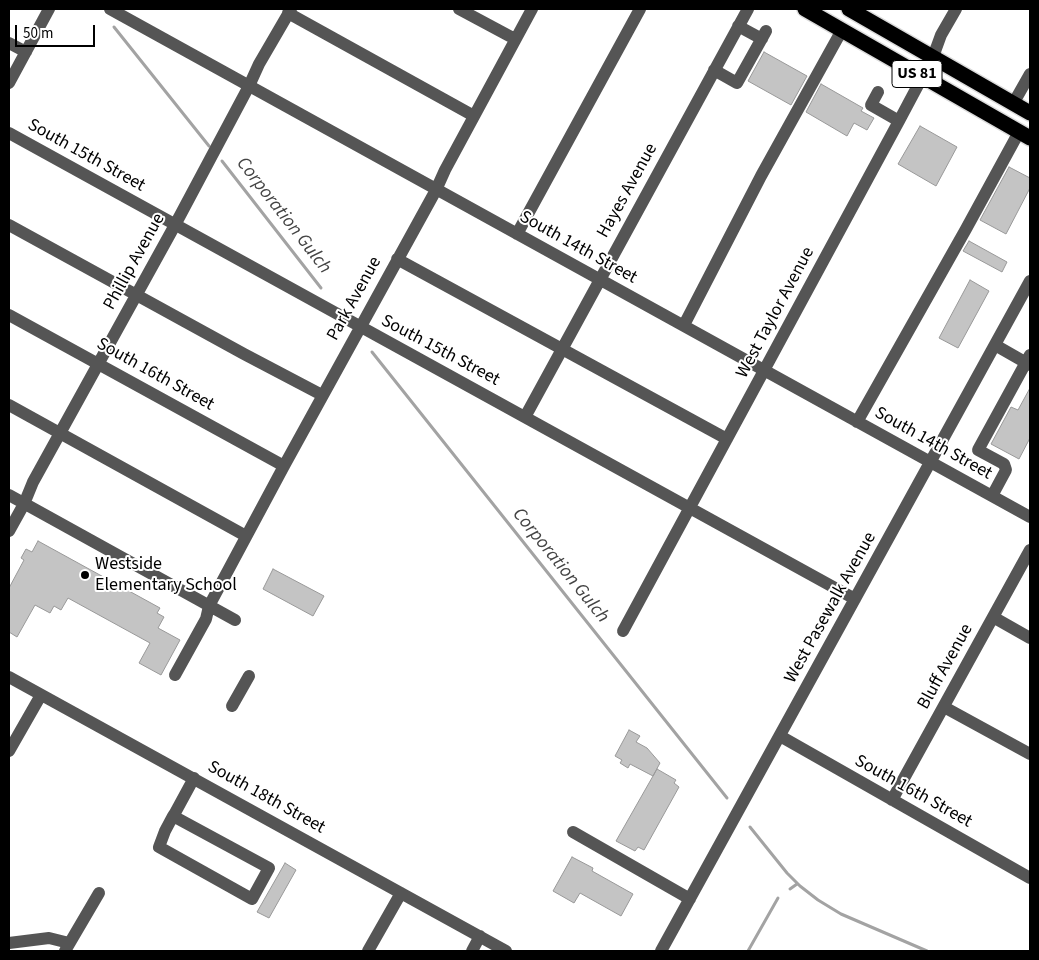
<!DOCTYPE html>
<html>
<head>
<meta charset="utf-8">
<style>
  body { margin:0 }
  #map { position:relative; width:1039px; height:960px; overflow:hidden; background:#fff; font-family:"Source Sans 3",sans-serif }
  canvas { display:block }
  .frame { position:absolute; inset:0; border:10px solid #000; pointer-events:none }
  .scale { position:absolute; left:15px; top:25px; width:80px; height:22px; box-sizing:border-box; border:2px solid #000; border-top:0; padding-left:6px; font-size:15px; line-height:18px; white-space:nowrap; color:#000; -webkit-text-stroke:4px #fff; paint-order:stroke }
</style>
</head>
<body>
<div id="map">
<canvas width="1039" height="960"></canvas>
<div class="frame"></div>
<div class="scale">50 m</div>
</div>
<script>
const g = document.querySelector('canvas').getContext('2d');
g.lineJoin = 'round';
const toPath = rows => new Path2D(rows.map(r => 'M' + r).join(''));
function trace(path, color, width, dash) { g.strokeStyle = color; g.lineWidth = width; g.lineCap = dash ? 'butt' : 'round'; g.setLineDash(dash || []); g.stroke(path); }
function fill(path, color) { g.fillStyle = color; g.fill(path, 'evenodd'); }
function write(font, color, halo, rows, align = 'center') {
  g.font = font + ' "Source Sans 3",sans-serif'; g.lineWidth = 4; g.setLineDash([]); g.textBaseline = 'middle'; g.strokeStyle = halo; g.fillStyle = color; for (const [text, x, y, turn = 0] of rows) {
    g.save(); g.translate(x, y); g.rotate((+turn || 0) * Math.PI / 180); g.textAlign = isNaN(turn) ? turn : align; if (halo) g.strokeText(text, 0, 0); g.fillText(text, 0, 0); g.restore();
  }
}
const stream = toPath([
  [114,27,209,146],
  [222,161,321,288],
  [372,352,727,798],
  [750,827,787,873,800,886,818,900,841,914,927,951],
  [790,889,797,884],
  [748,951,778,898]
]);
const building = toPath([
  [764,52,807,76,791,105,748,81,764,52],
  [821,84,863,108,861,111,874,118,867,130,854,123,847,136,806,112,821,84],
  [920,126,957,147,936,186,898,164,920,126],
  [1009,167,1030,178,1030,188,1006,234,980,220,1009,167],
  [969,241,1007,262,1002,272,963,251,969,241],
  [970,280,989,291,958,348,939,338,970,280],
  [1030,388,1030,438,1019,459,991,444,1011,407,1018,410,1030,388],
  [38,541,160,608,157,613,164,617,158,628,180,640,161,675,139,663,150,643,68,598,61,610,54,606,50,613,35,605,17,637,9,632,9,588,24,560,21,558,26,549,32,552,38,541],
  [273,569,324,596,313,616,263,589,273,569],
  [629,730,640,736,636,742,647,748,660,763,653,776,630,764,628,768,620,763,622,760,615,756,629,730],
  [657,769,676,780,674,783,679,787,644,850,638,847,635,851,616,841,657,769],
  [572,857,593,868,592,871,633,894,621,916,580,893,574,903,553,891,572,857],
  [285,863,296,870,269,918,257,912,285,863]
]);
const minor = toPath([
  [110,9,1030,517],
  [459,9,515,39],
  [288,13,474,116],
  [738,26,762,39],
  [9,43,26,52],
  [714,70,737,83,766,31],
  [9,83,49,9],
  [878,92,871,105,899,121],
  [1013,104,1030,74],
  [9,133,855,599],
  [9,225,244,354,322,395],
  [517,234,640,9],
  [397,259,727,439],
  [9,315,284,466],
  [684,325,761,176,842,30],
  [995,345,1030,365],
  [9,405,246,536],
  [525,417,748,9],
  [857,422,966,229,1019,132],
  [9,495,235,620],
  [992,496,1006,470,1004,464,978,450,1030,355],
  [9,531,24,504,33,482,175,225,249,86,259,64,291,9],
  [993,617,1030,638],
  [623,631,899,121,933,57,941,35,956,9],
  [175,675,206,619,209,606,284,466,436,190,445,170,532,9],
  [9,677,506,951],
  [232,706,249,676],
  [944,707,1030,754],
  [780,736,1030,878],
  [9,751,41,695],
  [892,800,1030,550],
  [173,816,269,868,252,899,159,847,165,831,173,816,175,813,194,778],
  [573,832,690,899],
  [9,943,49,938,69,943],
  [65,951,99,893],
  [368,951,401,893],
  [472,951,480,936],
  [661,951,1030,281]
]);
const highway = toPath([
  [805,9,1030,138],
  [849,9,1030,113]
]);
const markers = [
  [85,575,5,"#000"]
];
const shields = [
  [917,74,50]
];
const shieldNames = [
  ["US 81",917,74]
];
const streetNames = [
  ["South 15th Street",86,156,29],
  ["Hayes Avenue",628,191,-61],
  ["South 14th Street",578,248,29],
  ["Phillip Avenue",135,262,-61],
  ["Park Avenue",355,299,-61],
  ["West Taylor Avenue",776,313,-62],
  ["South 15th Street",440,351,28],
  ["South 16th Street",155,375,29],
  ["South 14th Street",933,444,29],
  ["West Pasewalk Avenue",831,608,-61],
  ["Bluff Avenue",946,667,-61],
  ["South 16th Street",913,792,29],
  ["South 18th Street",266,798,29]
];
const poiNames = [
  ["Westside",95,565],
  ["Elementary School",95,586]
];
const waterNames = [
  ["Corporation Gulch",283,216,52],
  ["Corporation Gulch",560,566,51]
];
trace(stream, '#a3a3a3', 3);
fill(building, '#c4c4c4');
trace(building, '#999', 1);
trace(highway, '#dbdbdb', 18);
trace(minor, '#555', 12);
trace(highway, '#000', 15);
for (const [x, y, r, color] of markers) { const dot = new Path2D(); dot.arc(x, y, r, 0, 2 * Math.PI); g.fillStyle = color; g.fill(dot); trace(dot, '#fff', 2); }
for (const [x, y, w] of shields) { const box = new Path2D(); box.roundRect(x - w / 2, y - 13.5, w, 27, 4); g.fillStyle = '#fff'; g.fill(box); trace(box, '#000', 1); }
write('bold 16px', '#000', null, shieldNames);
write('18px', '#000', '#fff', streetNames);
write('18px', '#000', '#fff', poiNames, 'left');
write('italic 19px', '#444', '#fff', waterNames);
</script>
</body>
</html>
